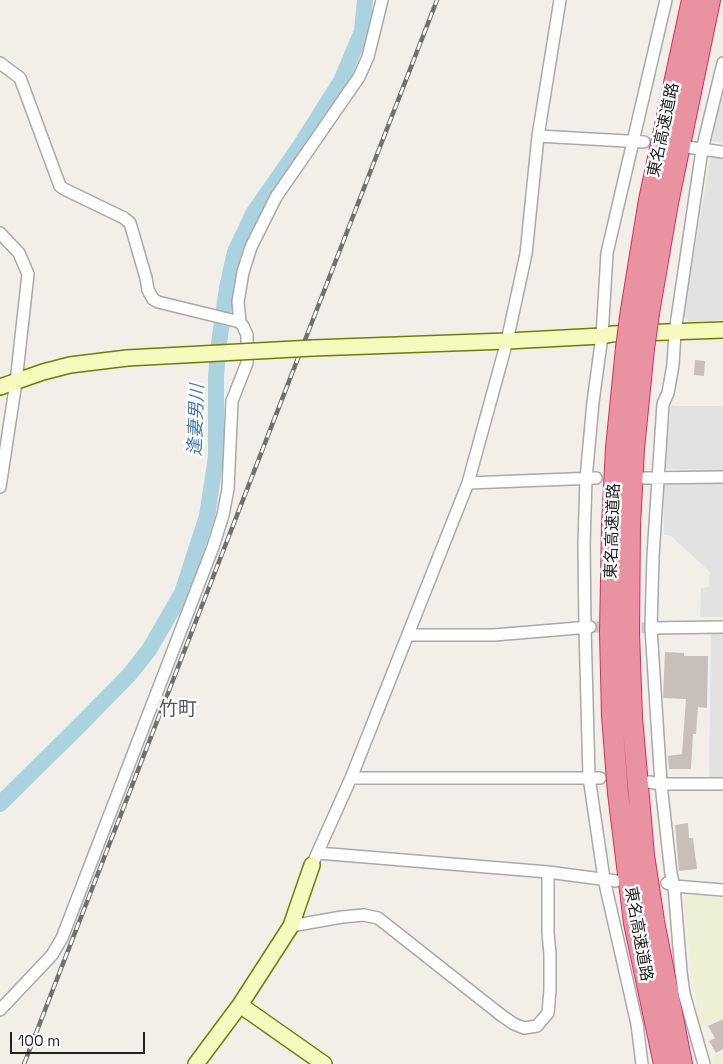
<!DOCTYPE html>
<html>
<head>
<meta charset="utf-8">
<style>
  body { margin:0 }
  #map { position:relative; width:723px; height:1064px; overflow:hidden; background:#f2efe9; font-family:"Space Grotesk",sans-serif }
  canvas { display:block }
  .scale { position:absolute; left:10px; top:1032px; width:135px; height:22px; box-sizing:border-box; border:2px solid #222; border-top:0; padding-left:6px; font-size:15px; line-height:18px; white-space:nowrap; color:#222; -webkit-text-stroke:4px #fff; paint-order:stroke }
</style>
</head>
<body>
<div id="map">
<canvas width="723" height="1064"></canvas>
<div class="scale">100 m</div>
</div>
<script>
const g = document.querySelector('canvas').getContext('2d');
g.lineJoin = 'round';
function fill(path, color) { g.fillStyle = color; g.fill(path, 'evenodd'); }
const toPath = rows => new Path2D(rows.map(r => 'M' + r).join(''));
function trace(path, color, width, dash) { g.strokeStyle = color; g.lineWidth = width; g.lineCap = dash ? 'butt' : 'round'; g.setLineDash(dash || []); g.stroke(path); }
function write(font, color, halo, rows, align = 'center') {
  g.font = font + ' "Space Grotesk","Noto Sans JP",sans-serif'; g.lineWidth = 5; g.setLineDash([]); g.textBaseline = 'middle'; g.strokeStyle = halo; g.fillStyle = color; for (const [text, x, y, turn = 0] of rows) {
    g.save(); g.translate(x, y); g.rotate((+turn || 0) * Math.PI / 180); g.textAlign = isNaN(turn) ? turn : align; if (halo) g.strokeText(text, 0, 0); g.fillText(text, 0, 0); g.restore();
  }
}
const farmland = toPath([
  [685,896,723,897,723,1017,701,1027,689,952],
  [723,1052,723,1064,714,1064,711,1058]
]);
const parking = toPath([
  [723,91,723,143,712,141],
  [711,156,723,157,723,320,689,322,683,314],
  [671,406,723,406,723,470,664,469],
  [723,484,723,617,700,617,701,588,709,587,710,572,671,536,664,535,664,485],
  [711,630,723,630,723,778,709,778]
]);
const river = toPath([
  [0,804,81,724,129,675,149,650,182,593,207,516,216,457,216,376,219,343,227,288,235,252,254,212,300,146,341,81,362,31,365,0]
]);
const building = toPath([
  [695,360,705,361,704,376,694,375],
  [665,652,684,653,684,656,708,656,707,708,698,707,696,734,693,734,691,769,669,769,668,756,682,754,686,699,663,698],
  [688,823,689,838,693,838,697,869,679,871,675,825],
  [723,1019,723,1049,716,1053,709,1041,715,1038,708,1026]
]);
const streetTunnel = toPath([
  [592,627,651,628]
]);
const street = toPath([
  [0,63,20,78,60,186,64,189,124,218,130,223,146,278,148,290,153,299,158,302,240,322],
  [538,136,644,142],
  [687,147,723,152],
  [0,233,19,253,28,274,16,382,0,487],
  [644,478,723,477],
  [468,483,596,478],
  [651,628,723,627],
  [408,635,494,635,590,627],
  [351,778,600,778],
  [649,782,661,784,723,784],
  [318,853,548,872,616,881],
  [312,865,351,778,468,483,507,341,526,254,538,136,560,0],
  [667,883,674,886,723,890],
  [291,926,342,917,364,915,378,918,501,1015,514,1024,524,1028,537,1026,548,1013,550,990,550,954,548,933,548,872],
  [0,1010,52,955,62,938,213,547,223,515,228,489,232,401,247,363,247,335,243,326,240,322,238,302,243,272,251,247,276,197,359,77,368,57,382,0],
  [642,1064,637,1024,604,879,589,777,585,627,584,544,586,479,593,402,602,336,607,253,666,0],
  [704,1064,684,994,681,972,674,886,671,874,661,784,651,628,653,556,663,404,668,393,673,365,675,332,702,150,723,63]
]);
const secondary = toPath([
  [313,348,507,341,602,336,612,334,723,330],
  [0,387,43,372,70,365,127,358],
  [240,1005,324,1064],
  [196,1064,240,1005,291,926,312,865]
]);
const highway = toPath([
  [631,310,649,200,692,0],
  [649,313,668,203,710,0],
  [626,348,616,448,612,525,610,633,612,716,618,793,634,923,664,1064],
  [644,349,634,449,630,526,629,633,632,717,644,855,654,921,682,1064]
]);
const rail = toPath([
  [24,1064,437,0]
]);
const secondaryBridge = toPath([
  [127,358,313,348]
]);
const highwayBridge = toPath([
  [626,348,631,310],
  [644,349,649,313]
]);
const streetNames = [
  ["東名高速道路",664,130,-78],
  ["東名高速道路",613,531,-88],
  ["東名高速道路",638,934,80]
];
const waterNames = [
  ["逢妻男川",197,420,-88]
];
const quarterNames = [
  ["竹町",178,710]
];
fill(farmland, '#eef0d5');
fill(parking, '#e2e2e2');
trace(river, '#aad3df', 16);
fill(building, '#c7bfb8');
trace(streetTunnel, '#c8c6c1', 11, [11, 5.5]);
trace(street, '#a9a9a9', 14);
trace(secondary, '#707d05', 18);
trace(highway, '#dc2a67', 22);
trace(street, '#fff', 11);
trace(secondary, '#f7fabf', 15);
trace(highway, '#e892a2', 20);
trace(rail, '#707070', 4.5);
trace(rail, '#fff', 2.5, [8]);
trace(secondaryBridge, '#707d05', 18, []);
trace(highwayBridge, '#dc2a67', 22, []);
trace(secondaryBridge, '#f7fabf', 15);
trace(highwayBridge, '#e892a2', 20);
write('16px', '#222', '#fff', streetNames);
write('italic 18px', '#4a7aab', '#fff', waterNames);
write('19px', '#555', '#fff', quarterNames);
</script>
</body>
</html>
